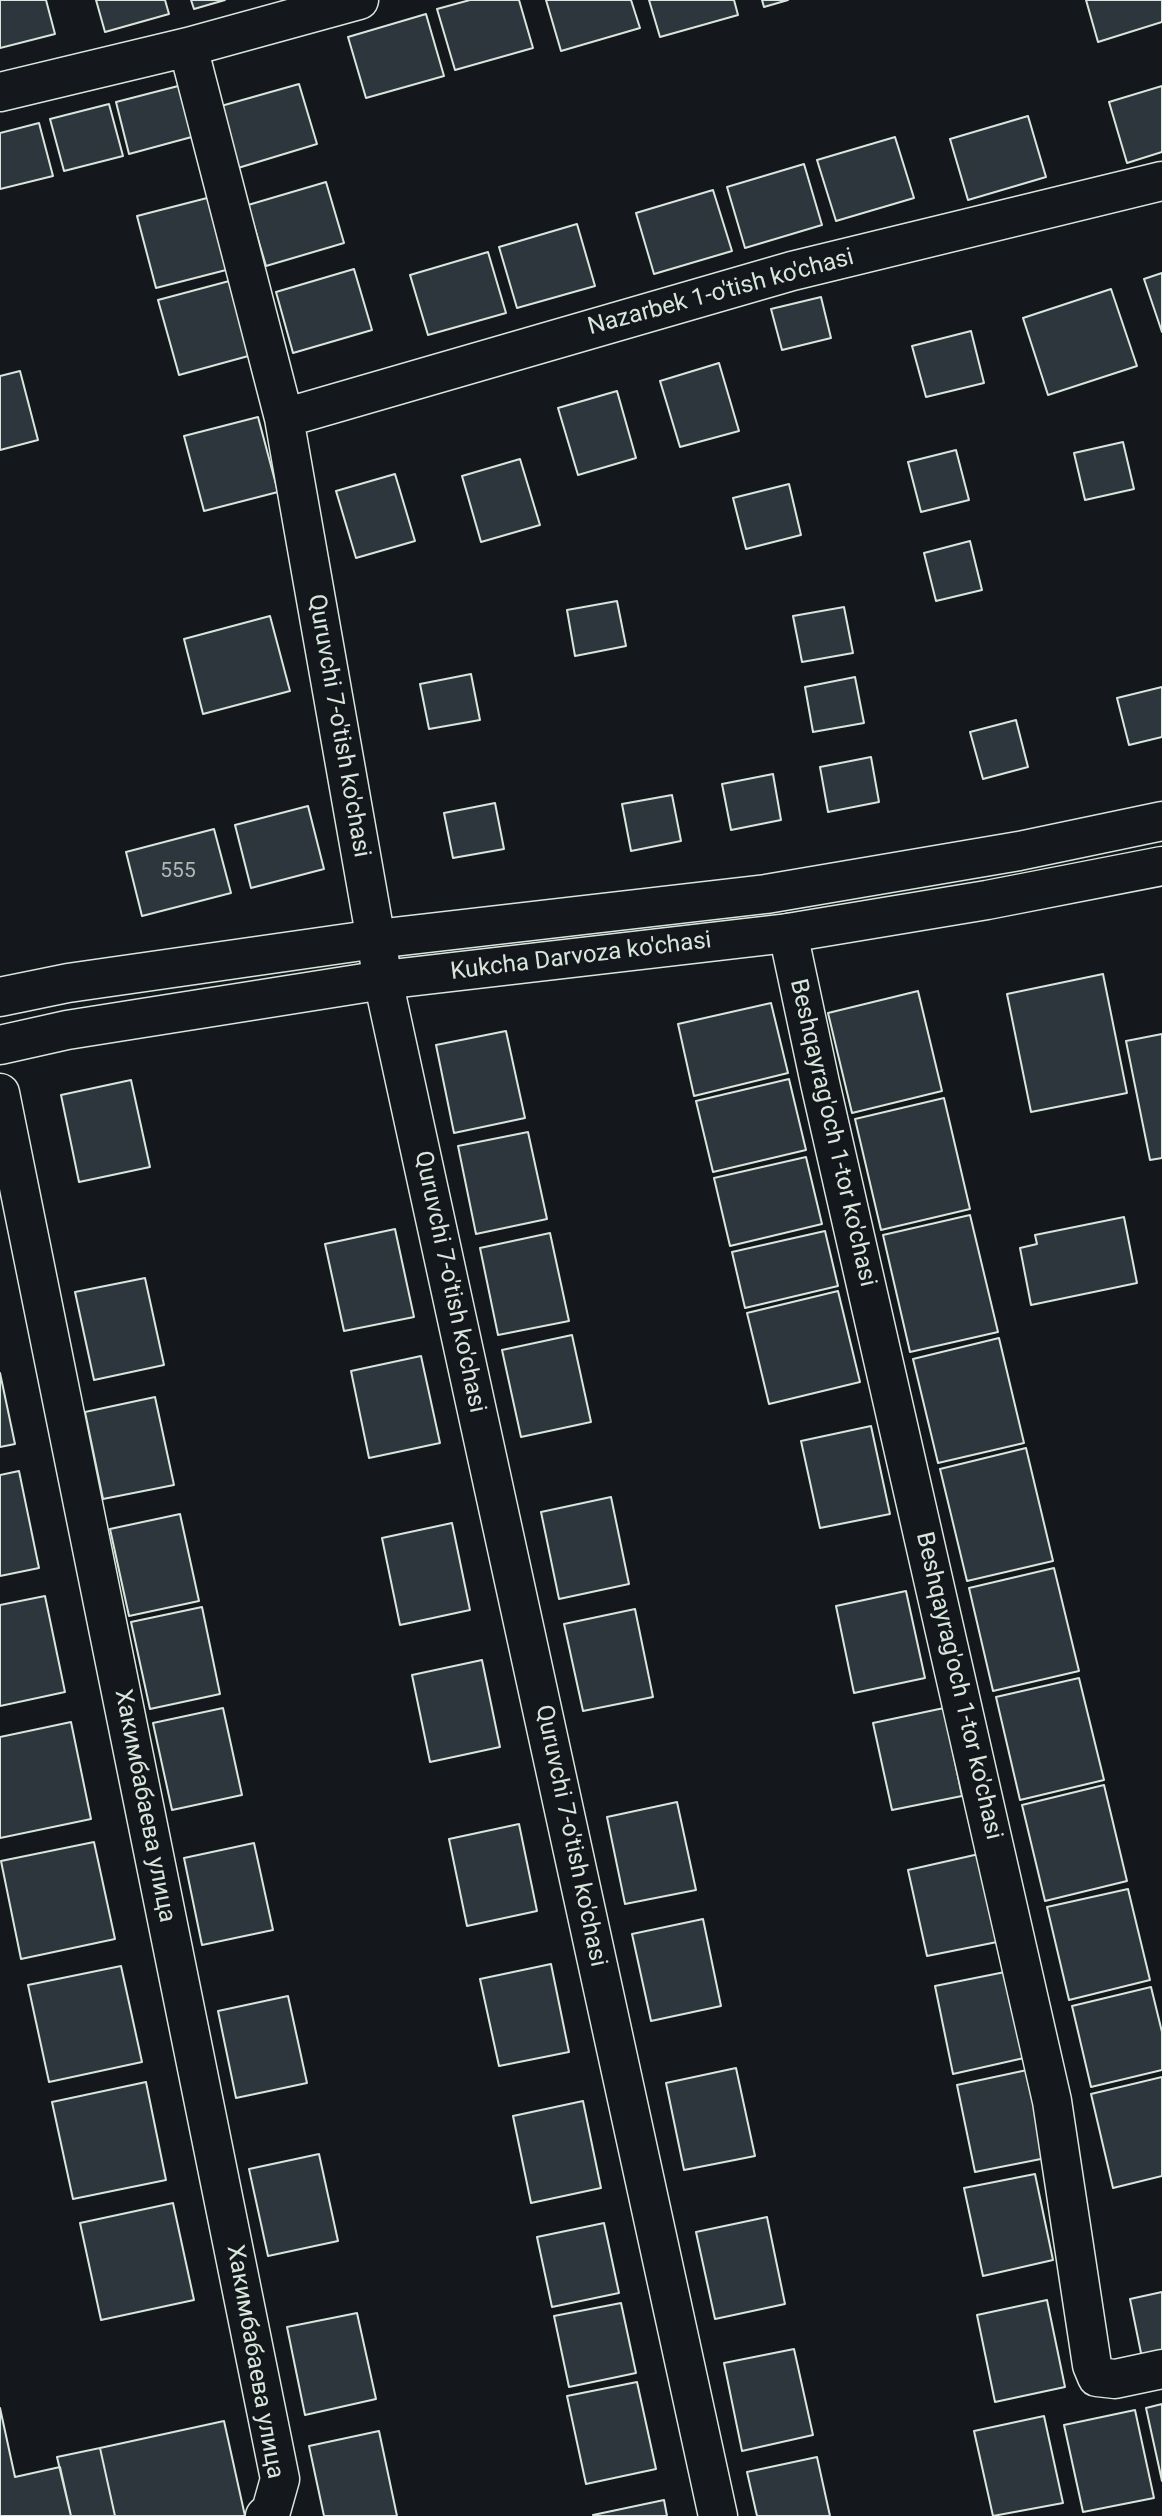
<!DOCTYPE html>
<html>
<head>
<meta charset="utf-8">
<style>
  body { margin:0 }
  canvas { display:block; background:#14181c }
</style>
</head>
<body>
<canvas width="1162" height="2516"></canvas>
<script>
const g = document.querySelector('canvas').getContext('2d');
g.lineJoin = 'round';
function fill(path, color) { g.fillStyle = color; g.fill(path, 'evenodd'); }
const toPath = rows => new Path2D(rows.map(r => 'M' + r).join(''));
function trace(path, color, width, dash) { g.strokeStyle = color; g.lineWidth = width; g.lineCap = dash ? 'butt' : 'round'; g.setLineDash(dash || []); g.stroke(path); }
function write(font, color, halo, rows, align = 'center') {
  g.font = font + ' Roboto,sans-serif'; g.lineWidth = 5; g.setLineDash([]); g.textBaseline = 'middle'; g.strokeStyle = halo; g.fillStyle = color; for (const [text, x, y, turn = 0] of rows) {
    g.save(); g.translate(x, y); g.rotate((+turn || 0) * Math.PI / 180); g.textAlign = isNaN(turn) ? turn : align; if (halo) g.strokeText(text, 0, 0); g.fillText(text, 0, 0); g.restore();
  }
}
const building = toPath([
  [0,0,46,0,55,34,0,48,0,0],
  [96,0,165,0,169,14,105,32,96,0],
  [191,0,225,0,194,9,191,0],
  [470,0,519,0,533,48,455,70,437,9,470,0],
  [546,0,631,0,640,28,561,51,546,0],
  [649,0,734,0,738,15,660,37,649,0],
  [762,0,788,0,764,7,762,0],
  [1086,0,1162,0,1162,22,1098,42,1086,0],
  [426,14,444,76,366,98,348,37,426,14],
  [186,84,199,135,129,154,116,102,186,84],
  [299,84,317,144,238,168,221,106,299,84],
  [1162,86,1162,152,1127,163,1109,102,1162,86],
  [109,104,123,156,64,171,50,119,109,104],
  [1028,116,1046,177,968,200,950,139,1028,116],
  [39,123,53,176,0,189,0,133,39,123],
  [895,137,914,198,836,221,817,160,895,137],
  [804,164,822,225,745,248,727,187,804,164],
  [326,182,344,243,266,266,248,205,326,182],
  [713,190,732,251,654,274,636,213,713,190],
  [211,197,230,269,156,288,137,216,211,197],
  [577,224,595,286,517,308,499,247,577,224],
  [488,252,506,313,428,335,410,275,488,252],
  [354,269,372,330,293,353,276,292,354,269],
  [1162,273,1162,332,1144,279,1162,273],
  [233,280,252,355,179,375,158,300,233,280],
  [1111,289,1137,366,1048,395,1023,318,1111,289],
  [821,297,831,338,782,350,771,309,821,297],
  [971,331,984,383,926,397,912,346,971,331],
  [719,363,739,431,680,447,660,381,719,363],
  [20,371,38,440,0,450,0,376,20,371],
  [617,391,636,458,578,475,558,408,617,391],
  [258,417,278,492,204,511,184,436,258,417],
  [1123,442,1134,489,1085,500,1074,453,1123,442],
  [956,450,969,500,921,512,908,462,956,450],
  [520,459,540,525,481,542,462,476,520,459],
  [395,474,415,541,356,558,336,491,395,474],
  [789,484,801,535,746,549,733,498,789,484],
  [970,541,982,590,936,601,924,553,970,541],
  [617,601,626,646,575,656,567,610,617,601],
  [844,607,853,653,802,662,793,616,844,607],
  [270,616,290,691,203,714,184,639,270,616],
  [471,674,480,720,429,729,420,684,471,674],
  [855,677,864,723,813,732,805,687,855,677],
  [1162,687,1162,737,1129,745,1117,698,1162,687],
  [1016,720,1028,767,983,779,970,732,1016,720],
  [871,757,879,802,828,812,820,767,871,757],
  [773,774,781,820,731,830,722,784,773,774],
  [672,795,681,841,631,851,622,804,672,795],
  [495,803,504,849,453,858,444,813,495,803],
  [308,806,324,869,251,888,235,825,308,806],
  [214,829,231,893,142,916,126,852,214,829],
  [1103,974,1127,1093,1031,1112,1007,994,1103,974],
  [918,991,942,1091,852,1113,828,1013,918,991],
  [771,1003,788,1073,694,1096,678,1024,771,1003],
  [506,1031,525,1118,454,1133,436,1045,506,1031],
  [1162,1034,1162,1158,1150,1160,1126,1041,1162,1034],
  [789,1079,806,1150,713,1172,696,1101,789,1079],
  [131,1080,150,1167,79,1182,61,1095,131,1080],
  [944,1098,970,1209,881,1230,855,1119,944,1098],
  [528,1132,547,1219,476,1234,458,1146,528,1132],
  [806,1157,822,1224,730,1246,714,1178,806,1157],
  [970,1215,998,1332,910,1352,883,1235,970,1215],
  [1124,1217,1137,1283,1031,1305,1020,1248,1037,1244,1035,1235,1124,1217],
  [395,1229,414,1317,344,1331,325,1244,395,1229],
  [825,1231,838,1286,745,1308,732,1252,825,1231],
  [550,1233,569,1321,498,1335,480,1248,550,1233],
  [145,1278,164,1365,94,1380,75,1292,145,1278],
  [838,1291,860,1382,769,1404,747,1313,838,1291],
  [572,1335,591,1422,521,1437,502,1350,572,1335],
  [999,1338,1024,1443,938,1463,913,1359,999,1338],
  [421,1356,440,1443,369,1458,351,1371,421,1356],
  [0,1373,15,1444,0,1447,0,1373],
  [155,1397,174,1485,103,1499,85,1412,155,1397],
  [871,1426,890,1514,820,1528,801,1441,871,1426],
  [1026,1448,1053,1561,967,1581,940,1469,1026,1448],
  [19,1471,39,1568,0,1576,0,1475,19,1471],
  [611,1497,629,1584,559,1599,541,1512,611,1497],
  [180,1514,199,1601,129,1616,110,1529,180,1514],
  [452,1523,470,1610,400,1625,382,1538,452,1523],
  [1054,1568,1079,1671,993,1691,969,1588,1054,1568],
  [906,1591,925,1678,854,1693,836,1606,906,1591],
  [45,1596,65,1692,0,1706,0,1605,45,1596],
  [202,1607,220,1694,150,1709,131,1622,202,1607],
  [635,1609,653,1697,583,1711,564,1624,635,1609],
  [482,1660,500,1747,430,1762,412,1675,482,1660],
  [1079,1678,1104,1780,1020,1800,996,1697,1079,1678],
  [223,1708,242,1795,172,1810,153,1723,223,1708],
  [944,1708,962,1796,892,1810,873,1723,944,1708],
  [71,1722,91,1819,0,1838,0,1737,71,1722],
  [1104,1785,1127,1881,1045,1901,1022,1805,1104,1785],
  [677,1802,696,1890,625,1904,607,1817,677,1802],
  [519,1824,537,1911,467,1926,449,1839,519,1824],
  [94,1842,115,1939,21,1959,1,1861,94,1842],
  [254,1843,273,1930,202,1945,184,1858,254,1843],
  [979,1854,997,1942,927,1956,908,1870,979,1854],
  [1128,1889,1150,1980,1069,2000,1047,1907,1128,1889],
  [703,1919,721,2006,651,2021,632,1934,703,1919],
  [551,1964,569,2052,499,2066,480,1979,551,1964],
  [121,1966,142,2062,49,2082,28,1985,121,1966],
  [1005,1972,1024,2058,953,2074,935,1986,1005,1972],
  [1151,1987,1162,2032,1162,2070,1091,2087,1072,2006,1151,1987],
  [288,1996,307,2083,236,2098,218,2011,288,1996],
  [736,2068,755,2156,684,2170,666,2083,736,2068],
  [1027,2070,1046,2158,975,2172,957,2085,1027,2070],
  [1162,2077,1162,2176,1113,2188,1091,2094,1162,2077],
  [146,2082,166,2180,73,2199,52,2102,146,2082],
  [583,2101,601,2188,531,2203,513,2116,583,2101],
  [319,2154,338,2241,268,2256,249,2169,319,2154],
  [1035,2174,1053,2260,983,2276,964,2188,1035,2174],
  [173,2203,194,2300,101,2320,80,2223,173,2203],
  [767,2217,785,2304,715,2319,696,2232,767,2217],
  [604,2223,619,2293,552,2307,537,2237,604,2223],
  [1162,2292,1162,2354,1142,2358,1130,2299,1162,2292],
  [1047,2300,1065,2387,995,2402,977,2315,1047,2300],
  [621,2303,636,2373,569,2387,554,2316,621,2303],
  [357,2313,376,2399,305,2415,287,2327,357,2313],
  [794,2349,813,2435,742,2451,724,2363,794,2349],
  [637,2382,656,2469,586,2484,567,2396,637,2382],
  [1162,2404,1162,2481,1146,2408,1162,2404],
  [0,2408,15,2477,60,2467,71,2516,0,2516,0,2408],
  [1135,2410,1154,2498,1083,2512,1064,2425,1135,2410],
  [1044,2416,1063,2503,993,2516,974,2431,1044,2416],
  [224,2421,245,2516,115,2516,100,2448,224,2421],
  [379,2431,397,2516,324,2516,309,2446,379,2431],
  [100,2448,115,2516,71,2516,57,2457,100,2448],
  [817,2457,830,2516,757,2516,747,2472,817,2457],
  [664,2500,667,2516,594,2516,593,2515,664,2500]
]);
const minor = toPath([
  [188,47,284,418,383,980,718,2516],
  [0,92,188,47,359,0],
  [284,418,792,271,1162,181],
  [788,933,820,1083,1052,2101,1092,2365,1097,2377,1115,2379,1162,2369],
  [0,1093,280,2479,271,2511,265,2516]
]);
const primary = toPath([
  [0,997,68,983,376,939,766,894,1019,851,1162,821],
  [0,1045,67,1030,383,980,788,933,987,900,1162,866]
]);
const numberNames = [
  ["555",178,872]
];
const streetNames = [
  ["Nazarbek 1-o'tish ko'chasi",721,293,-15],
  ["Quruvchi 7-o'tish ko'chasi",338,726,80],
  ["Kukcha Darvoza ko'chasi",581,957,-7],
  ["Beshqayrag'och 1-tor ko'chasi",832,1133,77],
  ["Quruvchi 7-o'tish ko'chasi",449,1282,78],
  ["Beshqayrag'och 1-tor ko'chasi",958,1686,77],
  ["Хакимбабаева улица",144,1806,79],
  ["Quruvchi 7-o'tish ko'chasi",570,1836,78],
  ["Хакимбабаева улица",254,2362,80]
];
fill(building, '#2c363c');
trace(building, '#d8e6dc', 2);
trace(minor, '#d8e6dc', 41);
trace(primary, '#d8e6dc', 41);
trace(minor, '#14181c', 38);
trace(primary, '#14181c', 38);
write('21px', '#adbab4', null, numberNames);
write('24px', '#d8e6dc', '#14181c', streetNames);
</script>
</body>
</html>
